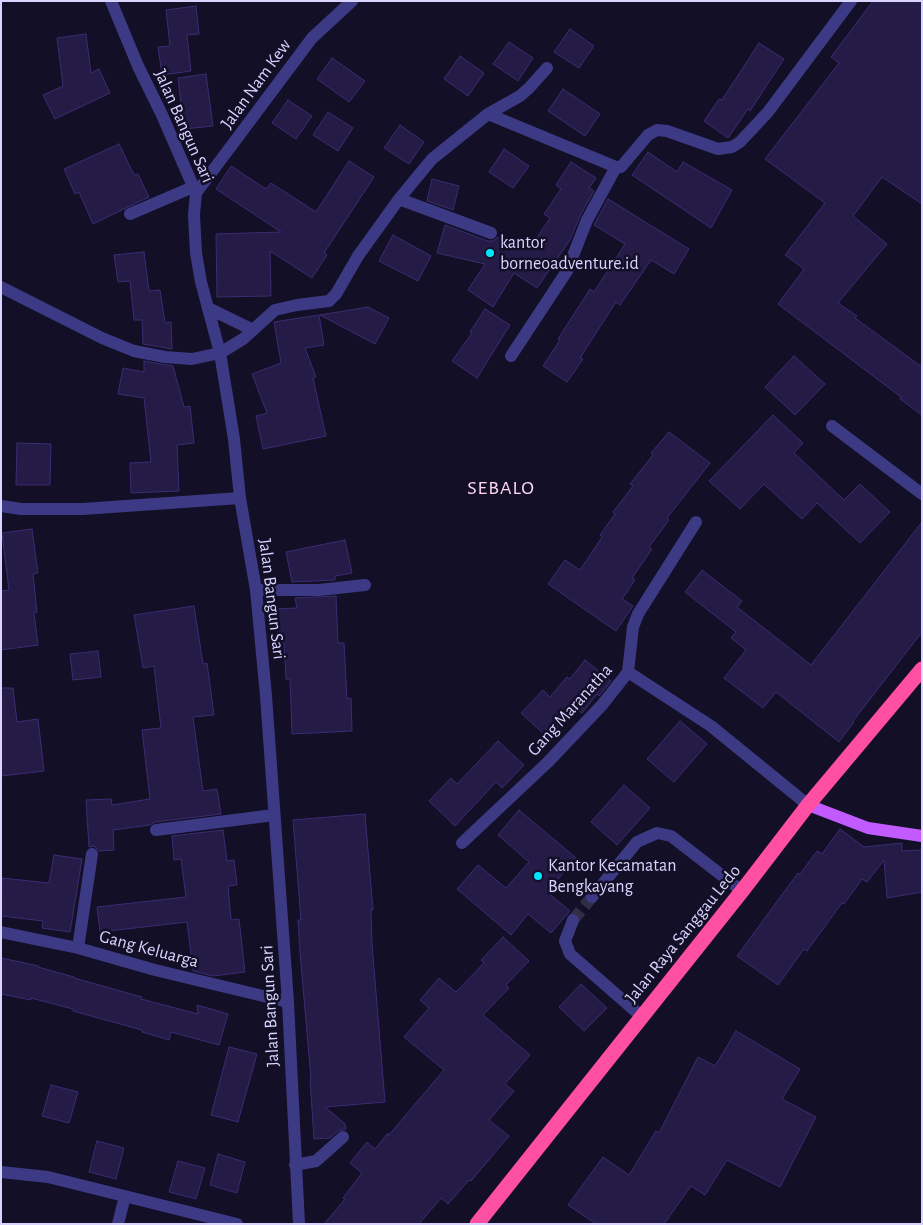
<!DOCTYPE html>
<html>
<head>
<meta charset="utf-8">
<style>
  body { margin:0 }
  #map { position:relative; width:923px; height:1225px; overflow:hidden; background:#130f26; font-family:"Alegreya Sans",sans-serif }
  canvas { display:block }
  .frame { position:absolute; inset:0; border:2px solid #d9d4ff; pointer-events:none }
</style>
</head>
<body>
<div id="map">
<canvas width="923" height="1225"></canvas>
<div class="frame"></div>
</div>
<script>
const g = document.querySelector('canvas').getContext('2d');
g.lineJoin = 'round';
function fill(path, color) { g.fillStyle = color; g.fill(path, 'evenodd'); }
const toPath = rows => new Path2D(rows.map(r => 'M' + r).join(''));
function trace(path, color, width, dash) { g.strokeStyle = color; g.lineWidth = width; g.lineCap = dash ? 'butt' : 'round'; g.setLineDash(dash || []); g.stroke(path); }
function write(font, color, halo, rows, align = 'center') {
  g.font = font + ' "Alegreya Sans",sans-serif'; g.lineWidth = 5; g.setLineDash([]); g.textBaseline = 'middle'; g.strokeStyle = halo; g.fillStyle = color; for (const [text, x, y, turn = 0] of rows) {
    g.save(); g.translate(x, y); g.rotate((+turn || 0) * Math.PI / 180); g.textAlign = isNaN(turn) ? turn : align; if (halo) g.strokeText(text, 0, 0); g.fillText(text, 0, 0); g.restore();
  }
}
const building = toPath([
  [873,1,922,1,922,204,882,177,853,216,887,244,838,303,857,316,855,318,922,367,922,415,900,399,901,397,778,304,804,269,785,255,825,203,765,159,839,63,831,57,873,1],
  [196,6,199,34,187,35,191,71,162,75,158,47,170,46,166,10,196,6],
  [570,29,594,46,579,68,554,52,570,29],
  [86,34,91,73,99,69,110,93,55,119,43,95,63,86,57,38,86,34],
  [509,42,533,58,518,81,493,64,509,42],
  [759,43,784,59,750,111,748,109,728,138,704,121,719,99,722,100,759,43],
  [460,56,484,73,468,96,444,79,460,56],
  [332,58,365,81,349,102,317,79,332,58],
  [206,74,213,126,184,129,178,78,206,74],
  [563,89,600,114,585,136,548,111,563,89],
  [288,100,312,116,296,139,272,123,288,100],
  [328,112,353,128,338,151,313,135,328,112],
  [400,125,424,142,409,164,384,148,400,125],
  [119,144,134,175,138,174,149,197,93,224,79,192,75,194,64,169,119,144],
  [504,149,529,166,513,188,489,172,504,149],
  [648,152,677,172,683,162,732,190,711,228,632,175,648,152],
  [349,161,374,177,324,253,327,255,312,278,270,251,271,296,217,297,216,234,281,232,216,189,231,166,266,189,271,183,316,212,349,161],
  [571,162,596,178,589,188,594,191,580,216,570,240,537,288,514,273,493,307,468,290,485,264,437,253,445,225,488,241,493,241,498,237,532,245,550,218,544,214,561,189,556,185,571,162],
  [432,179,459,186,453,210,427,201,432,179],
  [608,199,689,249,674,274,651,260,620,305,616,302,580,358,583,359,567,382,543,366,560,340,558,339,590,289,594,292,625,244,594,225,608,199],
  [393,235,431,256,418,281,379,261,393,235],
  [144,252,149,291,160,290,165,323,171,322,172,349,143,344,142,320,134,320,130,281,118,282,114,255,144,252],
  [368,307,389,318,375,344,320,315,368,307],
  [485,309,510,325,477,378,452,361,472,333,470,332,485,309],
  [319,315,324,345,305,348,316,377,313,378,326,436,263,449,256,416,267,413,252,374,281,363,274,322,319,315],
  [794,356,825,384,795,415,765,387,794,356],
  [144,361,173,366,184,407,190,406,194,443,177,445,179,491,131,493,130,463,151,462,144,398,118,394,123,368,144,372,144,361],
  [773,415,803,443,794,453,844,500,860,484,890,512,860,543,817,503,802,519,764,484,740,509,709,481,773,415],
  [669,432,710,463,667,518,669,520,649,547,652,549,632,578,635,580,622,599,633,606,616,631,548,584,565,560,580,570,602,537,600,535,615,514,613,512,633,486,630,484,653,455,651,453,669,432],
  [17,443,51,444,50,485,16,485,17,443],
  [922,522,922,632,853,721,854,722,839,742,776,692,763,708,724,678,746,650,731,638,736,632,685,592,702,570,742,601,737,607,811,665,922,522],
  [32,529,38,573,33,574,37,612,34,613,38,645,1,650,1,591,9,590,2,533,32,529],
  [345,540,352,573,335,576,335,580,292,582,286,552,345,540],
  [336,596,338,643,344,643,347,699,351,698,352,731,292,734,290,679,286,679,284,642,278,642,276,609,297,608,295,598,336,596],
  [194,606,203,664,207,663,214,715,193,717,203,791,217,789,221,814,155,822,150,825,113,830,114,850,99,851,94,846,89,847,86,800,111,799,112,805,150,799,142,730,161,728,154,666,143,668,134,615,194,606],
  [98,651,101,677,73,680,70,654,98,651],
  [585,660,611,681,599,696,597,694,582,713,575,708,547,737,521,713,543,690,550,697,567,677,570,679,585,660],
  [1,688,13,688,17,722,38,719,44,771,1,776,1,688],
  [680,721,707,744,674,782,647,759,680,721],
  [498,741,524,765,502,788,496,782,455,826,429,801,451,778,457,784,498,741],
  [624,785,650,808,617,845,591,822,624,785],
  [519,810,576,858,547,892,570,911,551,933,528,914,511,935,457,889,478,865,506,888,529,862,498,835,519,810],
  [365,814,373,910,371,910,372,944,385,1102,325,1107,345,1124,346,1129,338,1131,330,1138,314,1139,310,1079,311,1079,300,952,298,920,301,920,293,820,365,814],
  [840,829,864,847,902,843,902,851,922,850,922,892,887,898,884,860,867,882,862,879,844,904,842,903,807,951,804,949,778,985,737,956,798,873,800,874,817,851,822,854,840,829],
  [223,830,227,861,234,860,237,885,228,886,231,920,239,919,245,972,213,976,193,971,187,922,100,932,97,907,186,897,181,859,174,860,172,836,223,830],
  [54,855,82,859,70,932,42,928,43,921,1,916,2,878,49,883,54,855],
  [503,937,529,961,506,985,509,988,483,1015,530,1055,505,1084,514,1091,489,1120,509,1136,471,1181,469,1180,448,1204,441,1198,419,1224,324,1224,345,1199,343,1198,362,1173,350,1163,367,1142,375,1149,388,1133,388,1136,444,1070,404,1037,429,1008,420,1000,439,978,456,992,484,963,481,960,503,937],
  [1,958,39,966,38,967,74,977,74,978,142,997,141,999,198,1014,197,1005,228,1014,219,1045,171,1032,169,1040,142,1032,142,1030,73,1011,73,1009,31,998,31,1000,1,994,1,958],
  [581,984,607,1008,584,1031,559,1007,581,984],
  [736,1031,800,1069,782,1099,816,1117,780,1187,727,1160,705,1195,691,1186,664,1224,596,1224,568,1205,603,1157,629,1175,656,1131,659,1133,698,1057,715,1066,736,1031],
  [229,1047,257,1054,238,1122,211,1115,229,1047],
  [51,1085,78,1092,69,1123,42,1116,51,1085],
  [97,1141,124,1148,116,1179,89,1172,97,1141],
  [218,1154,245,1162,237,1193,210,1185,218,1154],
  [178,1161,205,1168,196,1199,169,1192,178,1161]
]);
const minorTunnel = toPath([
  [573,920,592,897]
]);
const minor = toPath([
  [111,1,138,66,162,115,196,193,194,215,196,253,201,282,220,353,234,439,240,498,256,590,266,696,288,1002,299,1224],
  [488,114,616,167,621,167,648,135,657,130,667,131,718,149,732,147,740,142,768,112,851,1],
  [196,193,312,38,352,1],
  [399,199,491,233],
  [130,214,193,187],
  [1,287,102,338,134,351,165,357,192,359,220,353,243,339,275,310,297,305,329,301,336,294,358,256,399,199,432,159,488,114,520,96,529,88,547,68],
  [208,308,253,330],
  [511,356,567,271,587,220,616,167],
  [832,426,922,494],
  [1,506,21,509,83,509,240,498],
  [256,590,319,590,365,585],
  [628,672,633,627,638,614,696,522],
  [156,830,274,815],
  [462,843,548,762,602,705,628,672,711,726,808,805],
  [592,897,637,842,657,833,671,836,742,891],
  [573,920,565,941,570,954,641,1016],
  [1,932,78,948,155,970,288,1002],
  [78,948,92,854],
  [295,1165,316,1161,343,1137],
  [1,1172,48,1177,237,1224],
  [118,1224,125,1196]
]);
const major = toPath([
  [808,805,868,828,922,836]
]);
const highway = toPath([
  [477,1224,742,891,808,805,922,669]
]);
const markers = [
  [490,253,5,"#00e5ff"],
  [538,876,5,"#00e5ff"]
];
const streetNames = [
  ["Jalan Nam Kew",256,84,-54],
  ["Jalan Bangun Sari",184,126,66],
  ["Jalan Bangun Sari",272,599,83],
  ["Gang Maranatha",570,710,-48],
  ["Jalan Raya Sanggau Ledo",683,934,-51],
  ["Gang Keluarga",149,949,15],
  ["Jalan Bangun Sari",270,1006,-93]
];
const poiNames = [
  ["kantor",500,243],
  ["borneoadventure.id",500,264],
  ["Kantor Kecamatan",548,866],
  ["Bengkayang",548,887]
];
const quarterNames = [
  ["SEBALO",501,488]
];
fill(building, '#241b47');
trace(building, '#3b2d73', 1);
trace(minorTunnel, '#312d47', 12, [12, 6]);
trace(minor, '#3d3a85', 12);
trace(major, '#c25bff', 12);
trace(highway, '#ff4fa3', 15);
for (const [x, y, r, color] of markers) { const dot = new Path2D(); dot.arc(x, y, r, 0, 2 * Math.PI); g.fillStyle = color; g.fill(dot); trace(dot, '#130f26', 2); }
write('18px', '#d9d4ff', '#130f26', streetNames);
write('18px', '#d9d4ff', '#130f26', poiNames, 'left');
g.letterSpacing = '1px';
write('20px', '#ffd6f0', '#130f26', quarterNames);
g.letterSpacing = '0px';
</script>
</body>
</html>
